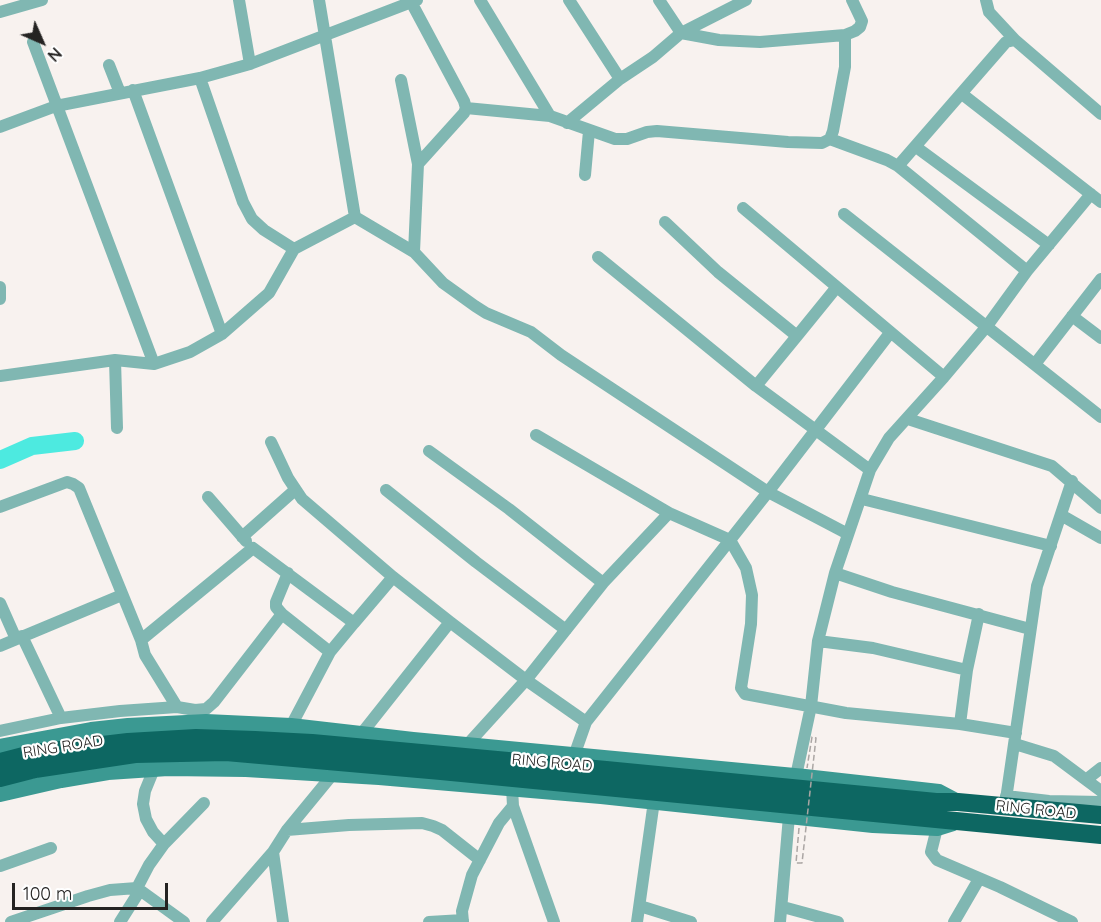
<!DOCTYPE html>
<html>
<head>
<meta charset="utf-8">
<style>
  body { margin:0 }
  #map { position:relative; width:1101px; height:922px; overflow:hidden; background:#f8f2ef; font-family:Quicksand,sans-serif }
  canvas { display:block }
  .north { position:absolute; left:12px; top:12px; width:60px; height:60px; -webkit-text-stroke:4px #fff; paint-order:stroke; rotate:135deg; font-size:16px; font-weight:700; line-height:24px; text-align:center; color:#252322 }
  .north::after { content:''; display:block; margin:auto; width:21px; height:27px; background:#252322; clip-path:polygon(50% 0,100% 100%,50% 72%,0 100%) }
  .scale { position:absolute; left:12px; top:883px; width:156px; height:27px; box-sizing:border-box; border:3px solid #252322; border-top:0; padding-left:8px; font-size:18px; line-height:21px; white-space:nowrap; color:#252322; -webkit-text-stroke:4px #fff; paint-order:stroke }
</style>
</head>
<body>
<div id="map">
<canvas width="1101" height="922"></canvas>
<div class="north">N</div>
<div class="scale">100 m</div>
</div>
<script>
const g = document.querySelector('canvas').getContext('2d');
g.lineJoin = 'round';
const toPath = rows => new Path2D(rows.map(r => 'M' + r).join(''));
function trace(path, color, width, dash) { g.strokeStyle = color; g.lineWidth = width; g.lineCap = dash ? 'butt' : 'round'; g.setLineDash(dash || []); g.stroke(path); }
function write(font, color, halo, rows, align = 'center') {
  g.font = font + ' Quicksand,sans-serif'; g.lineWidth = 4.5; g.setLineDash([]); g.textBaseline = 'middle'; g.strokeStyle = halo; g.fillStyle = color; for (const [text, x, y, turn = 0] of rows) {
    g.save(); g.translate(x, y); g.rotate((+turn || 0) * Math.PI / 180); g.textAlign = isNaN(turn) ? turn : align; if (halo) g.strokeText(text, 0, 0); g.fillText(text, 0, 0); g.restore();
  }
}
const river = toPath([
  [0,460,32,446,75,441]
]);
const street = toPath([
  [239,0,250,64],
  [319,0,355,217,414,252,443,283,475,306,486,313,531,332,561,355,768,492,848,534],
  [410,0,464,101,466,108,464,113,418,164,414,252],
  [480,0,550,116],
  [569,0,620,79],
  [659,0,681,33,719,40,760,42,845,35,855,31,860,27,862,21,852,0],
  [986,0,989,12,1015,40,1101,114],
  [0,12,42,0],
  [33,42,154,364],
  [109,65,120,93],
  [200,78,243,202,252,219,264,230,294,249],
  [401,80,418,164],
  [133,90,222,334],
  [962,94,1101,202],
  [466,108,550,116,615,139,627,139,647,132,657,131,788,142,822,143,830,139,887,160,898,166,1006,42,1015,40],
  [567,123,620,79,653,57,681,33,746,0],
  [0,127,56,106,200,78,250,64,417,0],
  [830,139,833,131,845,67,845,35],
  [916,147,1049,245],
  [898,166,1027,271],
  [585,175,589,131],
  [743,208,944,377],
  [844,214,1101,417],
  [665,222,718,272,797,336,836,288],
  [598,257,756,386,870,470],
  [0,287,0,299],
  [1072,316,1101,338],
  [115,360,117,428],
  [1035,364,1101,279],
  [0,376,115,360,154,364,190,352,222,334,269,293,294,249,355,217],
  [756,386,797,336],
  [908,419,1052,466,1101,508],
  [271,442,288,478,302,499,393,577,450,622,526,680,586,722,768,492,890,333],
  [429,451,509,509,603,583],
  [386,490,476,562,566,630],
  [208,497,246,541],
  [862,499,1051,546],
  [0,507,67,482,73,484,79,488,141,640,145,655,177,707,195,710,206,709,214,702,282,614,276,607,276,602,288,573],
  [669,513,730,540,746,568,752,595,751,624,741,688,745,694,846,713,960,724,1016,733],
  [1061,515,1101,538],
  [242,537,295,490],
  [835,573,892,592,1030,629],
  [0,603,16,639],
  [282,614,330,652],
  [22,636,61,718],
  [141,640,253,548,354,623,393,577],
  [818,641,873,648,967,670],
  [0,646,122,595],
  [960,724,967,670,979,614],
  [291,726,330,652,354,623],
  [0,731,61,718,120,711,177,707],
  [362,733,450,622],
  [1015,744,1054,756,1101,791],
  [467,745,526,680,603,583,669,513,536,435],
  [574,756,586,722],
  [154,769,145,791,143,804,146,819,153,832,164,844,149,865,137,888,184,922],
  [796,776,811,706,818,641,835,573,870,470,889,438,944,377,987,326,1027,271,1091,194],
  [1087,779,1101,768],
  [512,788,513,806,554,922],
  [1006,796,1049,801,1101,802],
  [1005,806,1037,586,1072,481],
  [937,828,931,852,937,860,1000,887,1072,922],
  [287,830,349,825,422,823,433,826,442,830,480,860],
  [164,844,204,803],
  [0,866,51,848],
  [640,906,691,922],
  [783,907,838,922],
  [11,922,88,896,110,890,137,888,137,895,120,922],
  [212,922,273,852],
  [283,922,273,852,287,830,333,774],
  [429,922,463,920],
  [463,922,462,911,472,875,499,823,513,806],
  [637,922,654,801],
  [780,922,789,816],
  [954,922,979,879]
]);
const secondary = toPath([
  [0,747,91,730,128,726,206,722,291,726,413,740,805,777,939,792,958,802],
  [0,794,61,780,108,772,168,768,246,769,379,777,601,796,873,825,937,828,953,823]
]);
const highway = toPath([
  [0,762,35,753,128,742,196,738,255,740,312,743,606,770,936,802,958,802,1101,815],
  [0,778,35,769,135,754,226,752,441,771,1101,835]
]);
const pathBridge = toPath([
  [799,828,796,863,802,863,816,738,812,737,807,768]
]);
const streetNames = [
  ["RING ROAD",63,747,-9],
  ["RING ROAD",552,763,5],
  ["RING ROAD",1036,810,6]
];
trace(river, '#4deae0', 18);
trace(street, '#80b7b2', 12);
trace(secondary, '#3b9992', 16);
trace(highway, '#0d6762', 18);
trace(pathBridge, '#aba6a4', 1.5, [6, 3]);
write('15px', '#252322', '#fff', streetNames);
</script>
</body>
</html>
